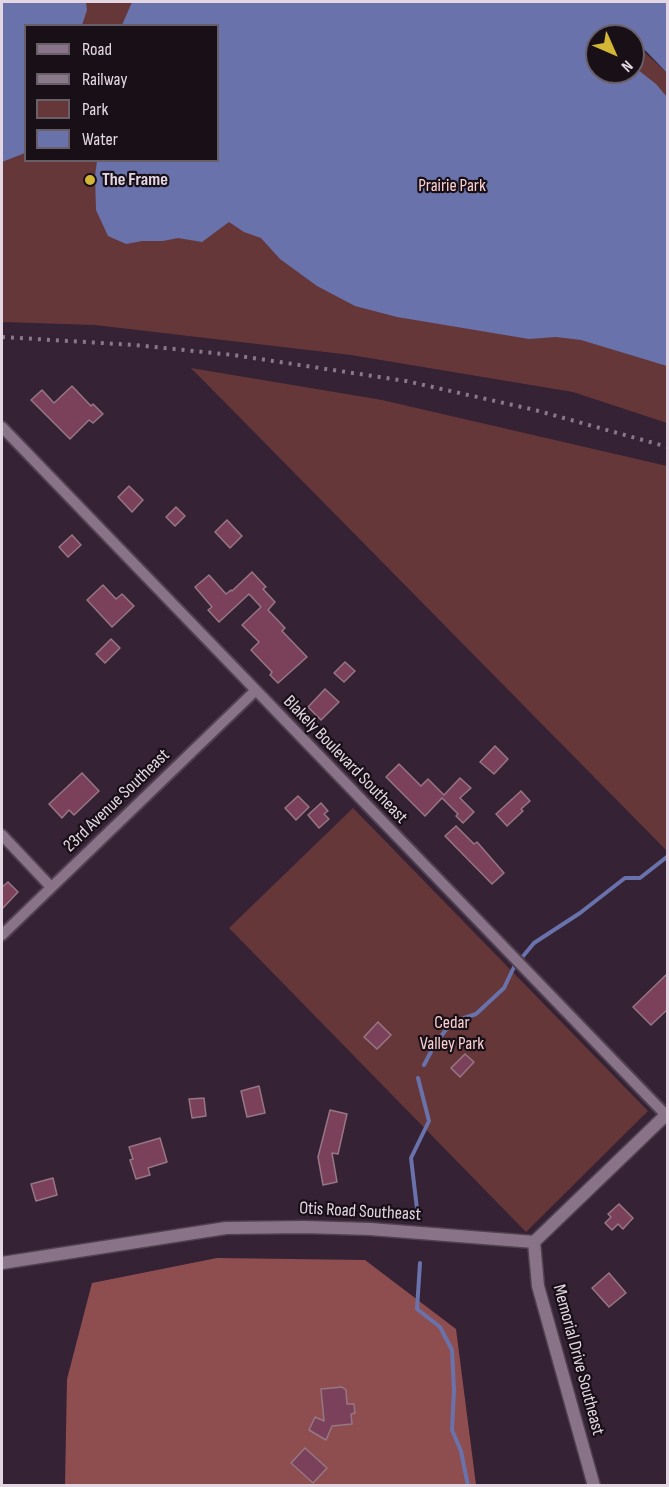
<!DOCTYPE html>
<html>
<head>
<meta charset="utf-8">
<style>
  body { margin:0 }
  #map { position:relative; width:669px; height:1487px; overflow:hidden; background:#352235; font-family:"Sofia Sans Condensed",sans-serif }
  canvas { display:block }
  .frame { position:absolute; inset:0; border:3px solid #e3d7e3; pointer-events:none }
  .legend { position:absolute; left:24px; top:24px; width:195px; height:138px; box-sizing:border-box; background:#180f17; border:2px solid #695f69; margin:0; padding:8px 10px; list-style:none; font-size:18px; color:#e3d7e3 }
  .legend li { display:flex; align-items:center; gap:12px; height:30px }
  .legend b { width:30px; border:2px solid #695f69 }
  .north { position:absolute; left:585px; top:24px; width:60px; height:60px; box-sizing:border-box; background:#180f17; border:2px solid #695f69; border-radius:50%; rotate:135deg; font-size:16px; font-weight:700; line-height:24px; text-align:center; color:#e3d7e3 }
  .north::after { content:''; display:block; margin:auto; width:21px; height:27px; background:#d3b635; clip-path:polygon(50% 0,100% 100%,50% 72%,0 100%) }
</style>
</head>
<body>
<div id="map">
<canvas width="669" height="1487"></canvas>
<div class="frame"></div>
<ul class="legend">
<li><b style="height:8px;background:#897388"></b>Road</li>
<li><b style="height:8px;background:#887888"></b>Railway</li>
<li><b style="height:16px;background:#663739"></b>Park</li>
<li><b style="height:16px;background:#6972aa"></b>Water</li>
</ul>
<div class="north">N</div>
</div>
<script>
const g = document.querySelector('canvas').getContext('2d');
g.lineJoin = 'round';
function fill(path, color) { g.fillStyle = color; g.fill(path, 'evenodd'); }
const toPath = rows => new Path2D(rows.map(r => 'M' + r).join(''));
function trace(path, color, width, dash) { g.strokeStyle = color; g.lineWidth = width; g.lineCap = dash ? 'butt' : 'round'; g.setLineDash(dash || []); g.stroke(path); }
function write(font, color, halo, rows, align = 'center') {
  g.font = font + ' "Sofia Sans Condensed",sans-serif'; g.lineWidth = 4.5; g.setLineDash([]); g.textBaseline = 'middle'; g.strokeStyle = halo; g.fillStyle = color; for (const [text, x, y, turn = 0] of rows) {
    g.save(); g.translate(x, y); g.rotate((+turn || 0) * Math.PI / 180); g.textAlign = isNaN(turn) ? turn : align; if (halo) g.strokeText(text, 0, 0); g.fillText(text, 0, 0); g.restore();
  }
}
const green = toPath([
  [2,2,564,2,597,36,597,72,633,72,633,47,638,46,667,73,667,423,573,392,351,355,95,325,2,322],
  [26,26,218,26,218,160,26,160],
  [191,368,382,400,667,466,667,851],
  [353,808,648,1111,526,1232,229,928]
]);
const forest = toPath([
  [217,1258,365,1260,456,1329,476,1485,65,1486,67,1379,92,1283]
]);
const water = toPath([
  [2,2,86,2,87,10,82,25,26,26,25,153,2,162],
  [132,2,667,2,667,73,646,51,638,46,633,47,633,36,597,36,597,72,633,72,633,66,656,84,667,97,667,366,581,340,556,337,529,339,397,317,355,306,317,286,280,259,261,238,244,232,229,222,202,242,178,238,163,241,142,241,126,244,108,236,96,210,95,176,97,161,218,160,218,26,122,25]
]);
const stream = toPath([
  [424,1065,435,1044,452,1022,476,1014,504,988,514,967,534,943,580,913,625,878,640,878,668,856],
  [417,1209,411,1158,429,1121,418,1078],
  [420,1263,417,1309,440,1327,452,1350,454,1390,452,1430,461,1451,468,1486]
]);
const building = toPath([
  [72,386,91,406,93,404,103,414,93,423,89,420,70,439,31,400,42,390,54,403,72,386],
  [129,486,143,500,132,512,118,497,129,486],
  [176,507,185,516,175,526,166,517,176,507],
  [227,520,242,536,230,548,215,532,227,520],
  [72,535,81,545,68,557,59,547,72,535],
  [252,572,266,587,263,589,275,602,268,610,285,628,282,631,307,657,278,683,270,675,272,672,251,650,259,642,242,625,261,607,249,594,219,622,208,610,212,607,195,587,209,575,226,594,231,590,232,591,252,572],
  [103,585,116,599,122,594,134,606,112,627,87,600,103,585],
  [111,639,120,648,105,663,96,654,111,639],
  [345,662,355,671,344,682,334,673,345,662],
  [325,689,339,702,321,720,308,707,325,689],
  [495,746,508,759,494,774,480,762,495,746],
  [399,764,421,786,428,779,444,795,460,778,471,788,460,798,474,812,463,823,456,816,458,814,442,798,425,816,386,777,399,764],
  [82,773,99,791,74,815,69,810,62,818,49,804,82,773],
  [521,791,530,801,521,809,523,811,507,826,496,814,521,791],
  [298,796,309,807,296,820,285,808,298,796],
  [321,803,328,811,324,814,329,819,319,828,308,815,321,803],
  [456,826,474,844,477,842,504,873,492,884,445,836,456,826],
  [8,882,18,892,2,909,2,887,8,882],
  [668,973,668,1009,651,1025,633,1007,668,973],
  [378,1022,391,1035,377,1049,364,1037,378,1022],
  [465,1054,474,1062,460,1077,451,1068,465,1054],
  [259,1086,265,1113,247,1117,241,1091,259,1086],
  [204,1098,206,1116,192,1118,189,1099,204,1098],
  [330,1110,347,1114,338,1154,332,1153,337,1182,323,1185,318,1157,330,1110],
  [160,1138,167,1162,148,1168,150,1175,136,1179,130,1160,133,1159,129,1147,160,1138],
  [53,1178,57,1195,36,1201,31,1184,53,1178],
  [619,1204,633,1218,623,1229,618,1224,612,1230,605,1223,611,1217,608,1214,619,1204],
  [609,1273,626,1293,609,1307,592,1288,609,1273],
  [342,1387,346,1390,347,1404,354,1404,355,1413,351,1414,352,1424,332,1426,326,1440,309,1430,315,1417,324,1421,321,1389,342,1387],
  [305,1448,327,1468,313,1483,291,1463,305,1448]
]);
const minor = toPath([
  [2,427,666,1115],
  [2,835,51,887],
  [2,935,255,691]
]);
const tertiary = toPath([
  [534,1242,538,1286,594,1486],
  [2,1263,226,1228,304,1227,370,1229,534,1242,668,1113]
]);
const rail = toPath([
  [2,337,135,345,233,355,406,381,535,410,668,447]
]);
const markers = [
  [90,180,6,"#d3b635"]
];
const poiNames = [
  ["The Frame",102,180]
];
const parkNames = [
  ["Prairie Park",452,186],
  ["Cedar",452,1023],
  ["Valley Park",452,1044]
];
const streetNames = [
  ["Blakely Boulevard Southeast",345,760,46],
  ["23rd Avenue Southeast",117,801,-44],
  ["Otis Road Southeast",360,1212,3],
  ["Memorial Drive Southeast",578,1360,75]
];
fill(green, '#663739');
fill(forest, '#8e4e50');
fill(water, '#6972aa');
trace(stream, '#6972aa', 4);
fill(building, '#7b415b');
trace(building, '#967783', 1.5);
trace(minor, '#504050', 14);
trace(tertiary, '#504050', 15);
trace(minor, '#897388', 10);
trace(tertiary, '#897388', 12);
trace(rail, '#887888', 4, [3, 6]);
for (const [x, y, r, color] of markers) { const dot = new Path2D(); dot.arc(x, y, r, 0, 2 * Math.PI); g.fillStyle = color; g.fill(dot); trace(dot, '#180f17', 2); }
write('bold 18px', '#e3d7e3', '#180f17', poiNames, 'left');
write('18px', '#fad0d0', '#180f17', parkNames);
write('18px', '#e3d7e3', '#180f17', streetNames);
</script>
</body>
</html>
